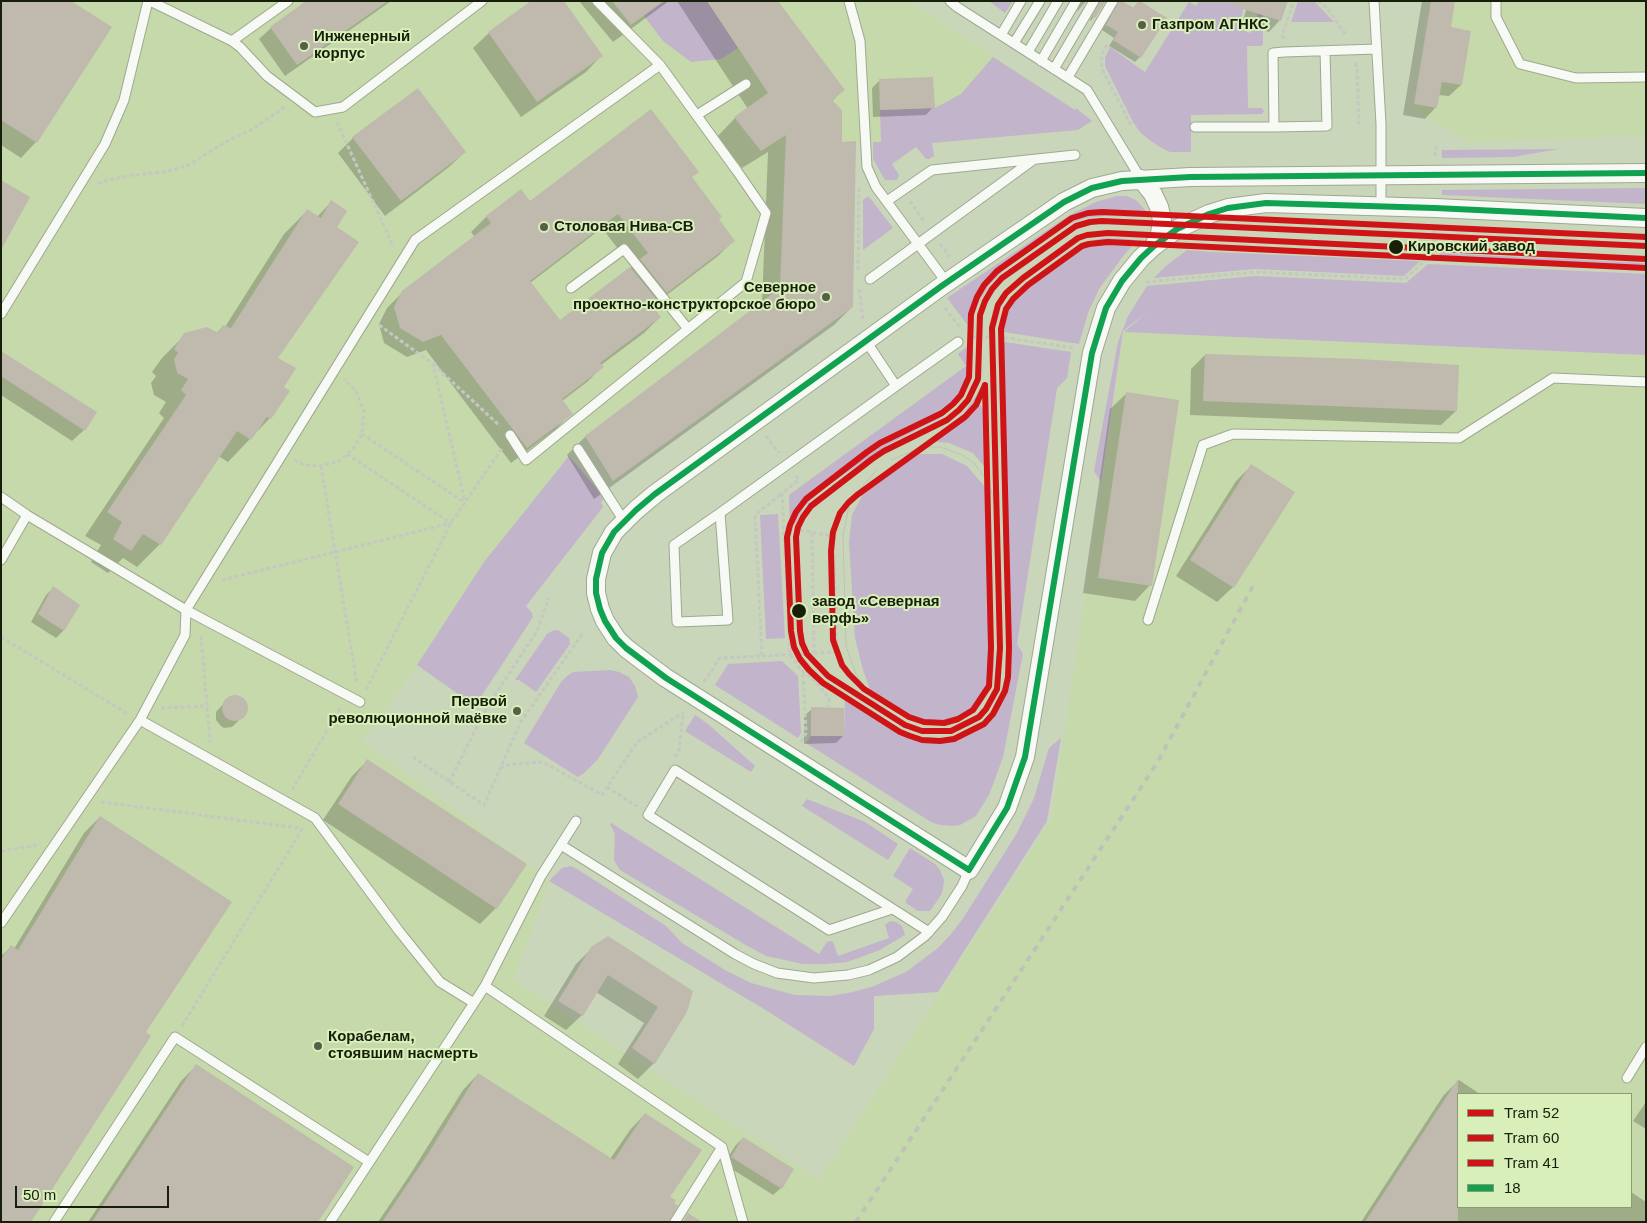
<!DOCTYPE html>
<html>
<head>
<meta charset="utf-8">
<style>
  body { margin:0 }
  #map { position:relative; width:1647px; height:1223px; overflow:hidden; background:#cad6b9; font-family:Arial,sans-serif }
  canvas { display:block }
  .frame { position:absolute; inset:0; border:2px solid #171f0b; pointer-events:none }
  .legend { position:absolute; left:1457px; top:1093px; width:175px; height:115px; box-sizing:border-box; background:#d8efba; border:1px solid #8b9c74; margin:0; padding:6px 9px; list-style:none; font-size:15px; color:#171f0b }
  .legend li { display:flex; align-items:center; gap:10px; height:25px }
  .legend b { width:25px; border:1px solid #8b9c74 }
  .scale { position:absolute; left:15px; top:1186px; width:154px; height:22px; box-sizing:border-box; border:2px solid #171f0b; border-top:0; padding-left:6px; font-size:15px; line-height:18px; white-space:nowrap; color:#171f0b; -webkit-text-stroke:4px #d8efba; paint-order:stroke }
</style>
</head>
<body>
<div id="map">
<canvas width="1647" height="1223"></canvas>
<div class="frame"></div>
<ul class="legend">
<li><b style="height:6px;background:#ce1417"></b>Tram 52</li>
<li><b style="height:6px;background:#ce1417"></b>Tram 60</li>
<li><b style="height:6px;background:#ce1417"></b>Tram 41</li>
<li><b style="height:6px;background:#10a151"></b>18</li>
</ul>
<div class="scale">50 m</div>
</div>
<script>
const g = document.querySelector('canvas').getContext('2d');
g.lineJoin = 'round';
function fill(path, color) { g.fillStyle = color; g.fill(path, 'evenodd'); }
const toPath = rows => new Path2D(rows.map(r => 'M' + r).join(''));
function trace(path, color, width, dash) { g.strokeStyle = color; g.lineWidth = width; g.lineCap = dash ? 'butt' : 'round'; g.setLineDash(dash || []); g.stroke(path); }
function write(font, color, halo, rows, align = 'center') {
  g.font = font + ' Arial,sans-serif'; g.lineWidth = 4; g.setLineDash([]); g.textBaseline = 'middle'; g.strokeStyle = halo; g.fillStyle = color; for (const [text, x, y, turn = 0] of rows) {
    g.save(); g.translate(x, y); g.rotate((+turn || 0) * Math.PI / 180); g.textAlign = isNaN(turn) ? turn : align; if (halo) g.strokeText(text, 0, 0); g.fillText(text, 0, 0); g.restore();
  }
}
const built = toPath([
  [1,1,909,1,1076,110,881,142,785,143,780,288,585,436,484,562,417,665,363,741,549,881,514,980,819,1181,1052,819,1124,332,1646,355,1646,1222,1,1222],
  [1458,1094,1631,1094,1631,1207,1458,1207],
  [1431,1,1646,1,1646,136,1470,142,1413,109]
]);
const green = toPath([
  [664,1,707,1,738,48,721,59,691,62,663,41,644,16],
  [989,1,1013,1,1005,13],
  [1199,1,1246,1,1238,28,1250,33,1258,13,1263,15,1263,44,1261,46,1247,46,1248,108,1262,108,1264,111,1262,114,1191,115,1191,152,1170,152,1160,147,1148,139,1140,132,1133,122,1105,66,1105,58,1110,47,1145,72,1189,2,1196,6],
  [1298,1,1314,1,1334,22,1291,22],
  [993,57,1075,110,1076,108,1092,121,1078,130,932,143,934,156,929,159,926,159,916,147,892,164,899,175,897,180,885,180,873,159,873,142,881,142,880,110,935,108,961,94],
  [1559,149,1513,157,1442,158,1442,150],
  [1646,188,1646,204,1442,195,1442,190],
  [1117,196,1126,196,1136,200,1145,210,1146,216,1143,217,1104,216,1086,218,1073,222,1043,241,1006,268,989,285,977,305,974,317,973,332,947,298,1068,216,1096,202],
  [867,197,870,198,893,228,863,250,863,200],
  [1104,238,1130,239,1133,240,1133,245,1124,255,1099,289,1088,313,1079,344,998,331,999,323,1004,307,1011,297,1023,286,1076,246,1089,241],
  [1187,250,1213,252,1420,261,1404,276,1255,269,1154,278,1166,266],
  [1439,253,1646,263,1646,267,1442,258],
  [1428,264,1646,274,1646,355,1124,332,1148,311,1123,331,1101,482,1094,471,1118,342,1128,316,1147,286,1255,276,1406,283],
  [998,341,1071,352,1067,378,1057,388,1017,644,1023,654,1003,757,989,795,976,816,960,825,953,826,940,825,931,822,806,743,811,736,844,736,845,695,904,731,920,737,932,739,945,739,958,736,974,727,982,723,990,713,999,697,1006,677,1007,654],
  [973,342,972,376,958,403,940,418,889,444,821,490,804,507,795,524,790,524,789,495,966,366,958,354],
  [976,396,989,422,989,472,973,453,949,443,928,441,964,413],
  [918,454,942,454,967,466,985,487,990,524,994,666,991,688,980,706,958,722,949,725,925,725,895,712,884,705,871,692,863,670,855,638,849,542,852,515,864,492,872,483,903,460],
  [569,456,604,497,601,503,603,507,526,606,532,613,533,617,475,706,417,665,484,562],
  [778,514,785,638,766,639,760,515],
  [558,630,569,638,570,644,536,692,519,680,515,680,547,634,552,631],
  [782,661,798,676,801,733,798,738,715,685,728,664],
  [610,670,619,672,629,677,635,686,638,697,598,759,583,774,578,777,524,743,561,682,567,676,573,672],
  [695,715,708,724,755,766,751,772,685,731],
  [1061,738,1047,821,938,992,874,996,874,1029,854,1066,764,1009,549,881,562,868,571,866,577,869,666,926,682,943,725,970,751,983,795,995,830,996,853,992,874,986,906,972,938,948,952,933,964,917,1017,833,1034,798,1049,748],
  [807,799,865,822,898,844,888,860,802,806],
  [611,823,819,954,827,942,830,941,833,942,838,956,889,938,885,925,890,921,896,922,902,926,905,935,880,950,847,962,826,964,803,964,766,956,744,944,620,870,614,860,615,834,610,824],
  [910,848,935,864,940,870,944,880,943,889,941,895,930,911,918,911,906,903,906,900,913,889,893,876]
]);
const shadow = toPath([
  [1,1,36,142,21,158,1,145],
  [308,1,391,1,285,76,259,39,271,28],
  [579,1,669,1,613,42],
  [677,1,777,1,843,90,832,101,841,143,852,307,834,325,594,499,567,455,585,437,762,303,768,152,742,168,717,137,735,118,748,109],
  [1077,1,1086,1,1077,12,1079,6],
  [1095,1,1104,1,1091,21,1090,20,1097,6],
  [1118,1,1132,9,1139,2,1140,57,1135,62,1109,46,1114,38,1102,30,1114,10,1114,5],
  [1249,1,1280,20,1269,32,1242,23],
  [1422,1,1453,1,1449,28,1461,85,1449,96,1438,95,1436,107,1425,119,1403,115],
  [489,33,601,56,586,72,521,117,473,48],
  [879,81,933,107,926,115,873,117,872,88],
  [353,138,465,152,449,167,385,216,338,153],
  [691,178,718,220,734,240,718,256,651,307,660,317,644,333,601,365,602,367,587,382,562,401,571,413,556,429,511,463,426,350,407,357,384,343,379,324,387,308,403,292,475,237,471,232,486,217,521,191,530,203],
  [602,228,632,267,559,322,530,283],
  [331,202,335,227,276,359,270,418,228,462,218,456,160,544,137,567,123,558,108,573,91,562,101,545,85,536,164,418,159,413,166,402,154,395,151,383,156,376,152,372,162,358,185,335,216,334,223,326,225,327,284,234,307,211,317,217],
  [1,355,84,430,72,441,1,395],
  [1205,355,1456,411,1441,425,1190,415,1191,369],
  [1126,394,1150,585,1135,601,1083,593,1110,409],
  [1251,466,1233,587,1217,602,1176,576,1236,481],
  [53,588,78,605,63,631,56,638,31,622,46,595],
  [233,697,240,699,245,704,246,711,245,714,232,727,224,728,221,726,216,720,216,712,226,701],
  [812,709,843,736,836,743,804,744,804,716],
  [367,761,496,908,480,924,323,820,352,776],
  [100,817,1,1222,1,956,11,947,14,949,84,833],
  [592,948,691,992,654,1063,638,1079,618,1064,644,1023,596,992,582,1015,566,1030,544,1016,576,964],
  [196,1066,316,1222,88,1222,181,1081],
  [478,1074,610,1159,630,1130,645,1114,669,1197,668,1222,378,1222,411,1173,463,1090],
  [1459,1080,1480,1094,1458,1094,1458,1207,1631,1207,1631,1192,1646,1202,1646,1222,1361,1222,1443,1096],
  [1646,1102,1646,1129,1633,1121],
  [743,1138,781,1188,773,1195,724,1164,735,1146]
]);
const building = toPath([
  [1,1,71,1,112,27,37,143,1,120],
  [306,1,388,1,297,65,270,27],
  [531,1,564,1,603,56,537,102,488,32],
  [612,1,664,1,631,25],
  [707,1,778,1,845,90,832,100,842,110,842,142,856,141,853,307,613,481,585,436,780,288,786,135,761,151,734,117,768,93],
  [1100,1,1106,1,1095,18,1092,16],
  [1119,1,1122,1,1134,8,1138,1,1140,1,1167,18,1141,58,1113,40,1118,32,1106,25],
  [1232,1,1288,1,1281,21,1231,5],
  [1431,1,1455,1,1451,27,1471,31,1462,85,1442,82,1437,108,1414,104],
  [933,77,935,108,880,110,879,79],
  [418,88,466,152,401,201,352,137],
  [651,109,699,172,692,177,722,217,719,219,735,241,667,293,640,259,648,253,618,214,530,281,560,320,630,267,657,300,651,305,661,317,600,363,604,367,562,399,573,414,527,448,441,335,423,342,400,328,394,307,402,291,491,223,486,216,521,189,530,201],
  [1,180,30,197,1,250],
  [331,200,347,211,337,227,359,242,278,358,296,368,284,387,290,391,271,419,267,417,251,440,237,431,161,545,143,534,131,551,113,539,122,522,107,512,186,395,181,390,188,379,177,373,174,359,178,353,174,349,184,333,207,327,218,333,223,325,231,328,307,209,321,218],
  [1,351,97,412,85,431,1,376],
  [1205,354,1359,359,1459,365,1457,411,1203,401],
  [1126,392,1179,400,1152,586,1098,578],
  [1251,464,1295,492,1234,588,1190,560],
  [53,586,80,605,64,631,38,614],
  '222 708a13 13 0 1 1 26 0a13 13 0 1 1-26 0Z',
  [811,707,844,708,844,736,811,736],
  [367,759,527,864,497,909,338,804],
  [100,816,232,902,146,1032,151,1036,31,1222,1,1222,1,959,11,945,18,950],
  [608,936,693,991,687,1012,655,1064,632,1048,658,1007,608,975,583,1016,558,1001,591,947],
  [196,1064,354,1167,318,1222,92,1222],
  [478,1073,614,1160,645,1113,702,1150,670,1197,676,1200,674,1203,678,1206,669,1222,382,1222,426,1157],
  [1458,1079,1458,1222,1365,1222],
  [743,1137,794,1169,782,1189,731,1157],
  [688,1213,702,1222,683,1222]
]);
const path = toPath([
  [1318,1,1327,8,1346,35],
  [1283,39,1283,33,1294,1],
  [1107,45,1102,54,1101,61,1103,71,1132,127],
  [1355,63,1357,67,1359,124],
  [337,122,393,246],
  [1435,156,1436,145],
  [98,184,104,181,133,175,165,172,189,165,225,142,253,129,285,107],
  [910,201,925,223],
  [940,244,950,257],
  [1433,261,1434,225],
  [858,270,859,190,862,188],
  [1146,282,1255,272,1405,279,1427,258],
  [859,289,863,320],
  [945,308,960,327],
  [379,325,433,364,465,502],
  [972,337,1000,337,1075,348],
  [433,364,500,426],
  [362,434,464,502],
  [766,436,779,453],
  [347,454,451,523],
  [294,460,304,465,321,466,339,461,353,449,362,434,364,411,356,391,344,379],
  [321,466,357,684],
  [796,476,799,480,782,493,790,654,800,669,816,682,825,693,829,699,828,708],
  [812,533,814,653],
  [222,580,451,523],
  [201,636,210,742],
  [1,637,128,714],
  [762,656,837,652,833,536,784,527],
  [704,682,720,658,762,656,755,515,782,493],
  [366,690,451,523,502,448],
  [161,708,207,706],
  [801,742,806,733,803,672],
  [413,757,484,805,520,723,583,633],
  [675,757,679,752,683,715],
  [500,768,513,764,543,762,602,795,637,742,684,712],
  [449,782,487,707,537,631,549,598],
  [607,787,638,807],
  [292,790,341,707],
  [101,802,300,828],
  [1,851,38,845],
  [182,1026,303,828]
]);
const service = toPath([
  [150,1,232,41,240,47,267,76,315,112,343,107,482,1],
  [849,1,860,41,867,167,876,187,947,283],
  [950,1,957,7,1087,90,1141,179],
  [1374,1,1381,124,1381,206],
  [1496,1,1496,17,1520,64,1576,78,1646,77],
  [1001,35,1021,1],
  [232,41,288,1],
  [1014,43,1040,1],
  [1325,51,1327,126,1274,127,1273,53,1284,52,1377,49],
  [1028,52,1058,1],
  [1041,61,1076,1],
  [1054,69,1094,1],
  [1068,77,1113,1],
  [697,115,746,84],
  [1195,127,1274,127],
  [887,201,932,170,1075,155],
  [870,279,1033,160],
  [571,288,624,249,688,329],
  [1,314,105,144,124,100,148,1],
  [866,341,896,386,958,342],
  [510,435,526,460,746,282,766,213,737,171,660,65,597,1],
  [578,449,624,521],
  [1,497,27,515,186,610,360,702],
  [720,513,674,545,677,622,728,620,720,513,896,386],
  [1,560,27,515],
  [1148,620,1203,445,1233,434,1459,438,1553,378,1646,382],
  [140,720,315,818,399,931,440,982,474,1003,330,1222],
  [561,845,735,954,754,964,777,973,814,978,848,975,869,970,897,957,925,936,942,917,962,886,969,870],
  [892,909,829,930,648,815,675,770,929,932],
  [1,923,140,720,185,635,186,610,415,240,660,65],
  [485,986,722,1147,743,1222],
  [474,1003,485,986,541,876,576,821],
  [1627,1078,1646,1047],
  [54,1222,175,1037,369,1162],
  [675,1222,722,1147]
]);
const minor = toPath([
  [1646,173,1190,177,1122,181,1092,188,1064,202,943,285,655,494,636,510,614,532,602,553,596,579,596,593,600,609,605,621,616,638,626,648,643,661,666,678,969,870,1007,808,1025,757,1092,353,1106,308,1122,281,1141,258,1154,246,1177,229,1209,214,1228,208,1266,203,1435,208,1646,218],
  [1141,179,1153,194,1159,207,1162,220,1160,234,1154,246]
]);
const tram = toPath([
  [891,460,917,449,927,447,940,447,960,454,974,463,988,482,992,493,996,512],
  [877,470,856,494,849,506,843,535,846,646,856,674,870,696,883,711]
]);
const rail = toPath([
  [856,1222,1157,763,1254,584]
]);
const bus1 = toPath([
  [1646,173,1190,177,1122,181,1092,188,1064,202,943,285,655,494,636,510,614,532,602,553,596,579,596,593,600,609,605,621,616,638,626,648,666,678,969,870,1007,808,1025,757,1092,353,1106,308,1122,281,1141,258,1154,246,1177,229,1209,214,1228,208,1266,203,1435,208,1646,218]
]);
const tram1 = toPath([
  [1646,246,1102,221,1090,222,1076,226,1002,278,992,289,985,301,980,315,978,379,968,400,959,410,947,420,884,451,872,459,811,506,803,517,798,527,796,537,800,631,802,643,807,654,828,676,905,725,922,731,951,731,979,717,986,709,997,689,1000,648,992,328,998,305,1006,293,1023,278,1078,238,1087,235,1108,233,1646,259]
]);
const tram2 = toPath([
  [1646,268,1108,242,1089,244,1082,246,1028,285,1013,299,1006,309,1001,329,1009,648,1008,677,1005,691,993,714,984,724,954,739,940,741,922,740,910,736,900,732,823,683,809,670,800,659,794,647,791,631,787,537,790,525,796,512,806,499,867,452,880,443,942,413,953,404,961,395,969,377,971,314,977,297,984,285,997,271,1072,218,1088,213,1102,212,1646,237]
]);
const tram3 = toPath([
  [985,385,991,648,989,686,973,710,958,719,944,723,924,722,909,717,864,689,849,674,842,665,833,640,831,551,833,532,840,513,848,503,857,495,965,417,976,405,985,385]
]);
const markers = [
  [1142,25,5,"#565f48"],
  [304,46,5,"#565f48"],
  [544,227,5,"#565f48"],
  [1396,247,8,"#171f0b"],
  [826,297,5,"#565f48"],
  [799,611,8,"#171f0b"],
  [517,711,5,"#565f48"],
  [318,1046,5,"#565f48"]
];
const poiNames = [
  ["Газпром АГНКС",1152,25],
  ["Инженерный",314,37],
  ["корпус",314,54],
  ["Столовая Нива-СВ",554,227],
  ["Северное",816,288,"right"],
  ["проектно-конструкторское бюро",816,305,"right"],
  ["Первой",507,702,"right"],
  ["революционной маёвке",507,719,"right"],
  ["Корабелам,",328,1037],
  ["стоявшим насмерть",328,1054]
];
const stopNames = [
  ["Кировский завод",1408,247],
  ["завод «Северная",812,602],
  ["верфь»",812,619]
];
fill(built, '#c6d9ab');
fill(green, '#c1b4cb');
fill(shadow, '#0003');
fill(building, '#bfb9ae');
trace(service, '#9fa891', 11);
trace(minor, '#9fa891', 20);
trace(path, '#c4c8c0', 3, [4, 2.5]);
trace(service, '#f7f9f4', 9);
trace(minor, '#f7f9f4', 18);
trace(tram, '#bec2b9', 1);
trace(rail, '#bec2b9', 4, [6, 6]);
trace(bus1, '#10a151', 6);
trace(tram1, '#ce1417', 6);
trace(tram2, '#ce1417', 6);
trace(tram3, '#ce1417', 6);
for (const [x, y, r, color] of markers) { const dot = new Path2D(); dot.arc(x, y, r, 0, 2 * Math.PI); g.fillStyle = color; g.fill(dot); trace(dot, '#d8efba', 2); }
write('bold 15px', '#171f0b', '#d8efba', poiNames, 'left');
write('bold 15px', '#171f0b', '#d8efba', stopNames, 'left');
</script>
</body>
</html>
